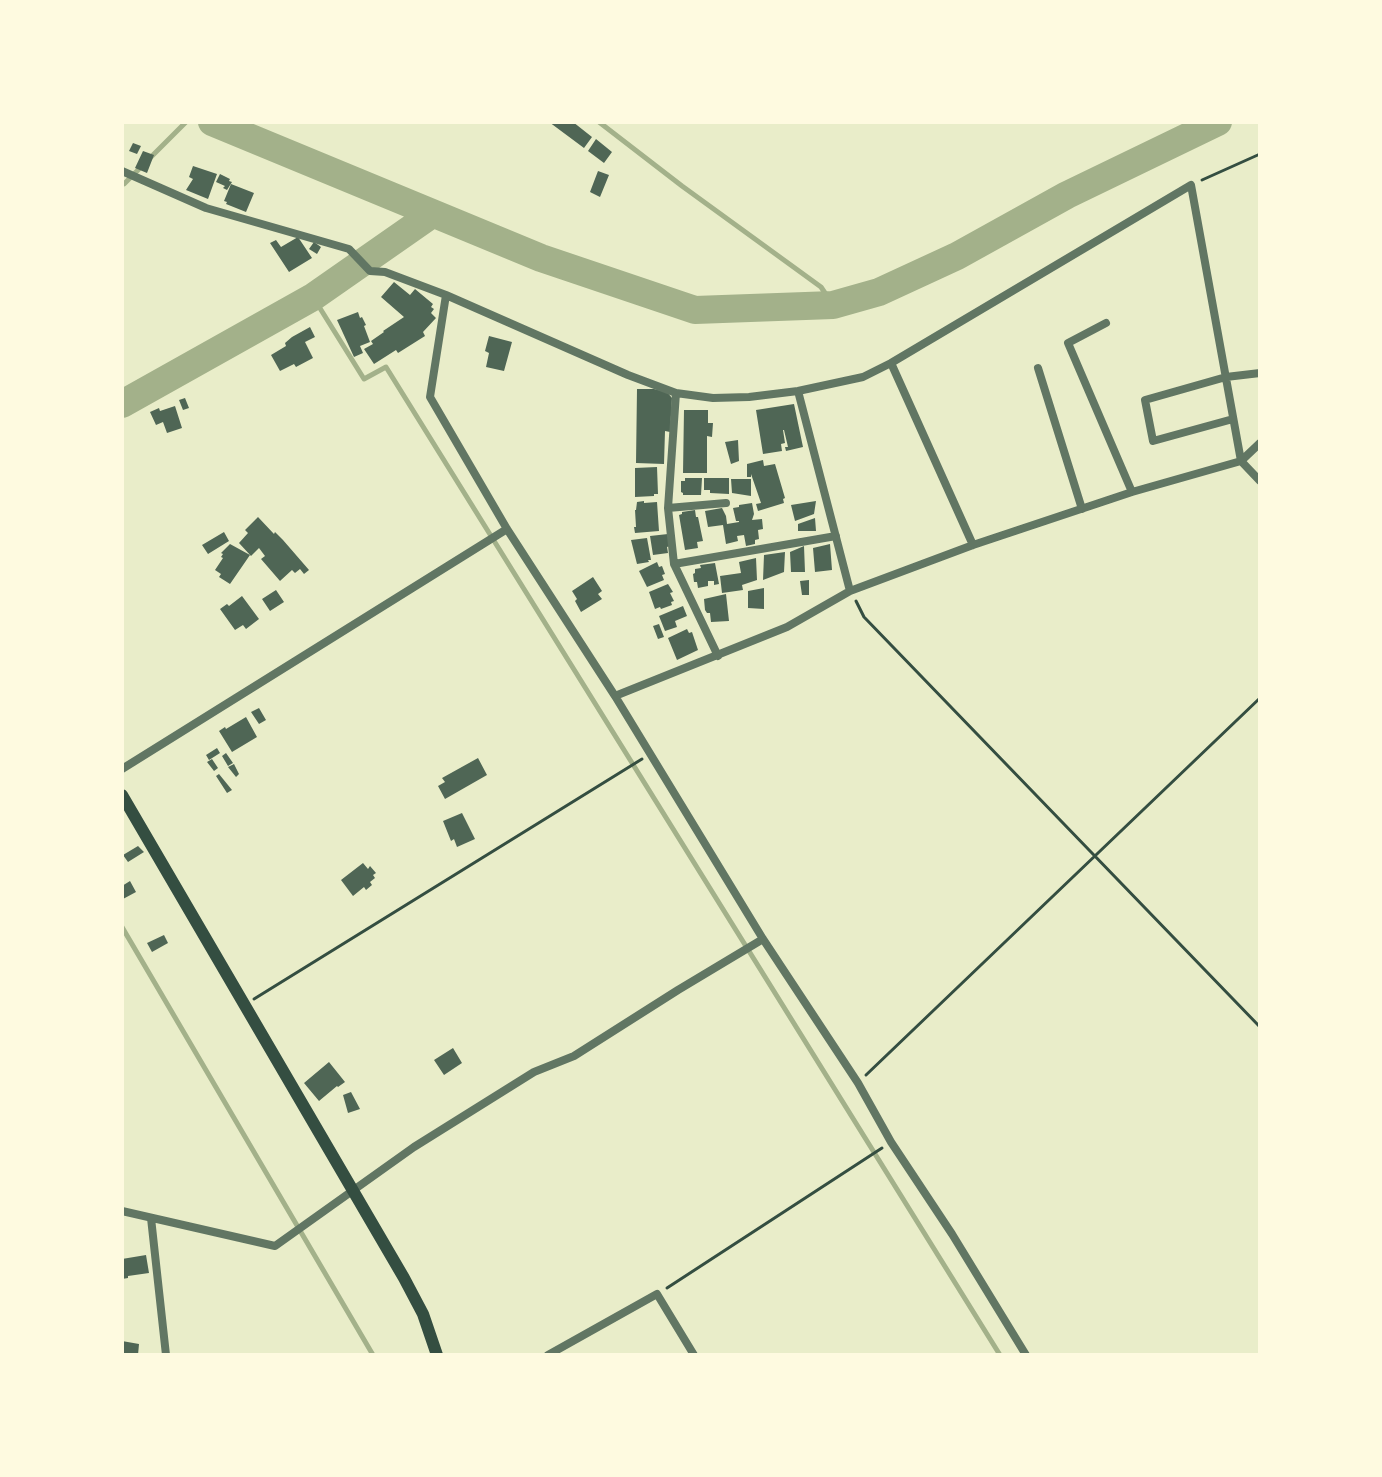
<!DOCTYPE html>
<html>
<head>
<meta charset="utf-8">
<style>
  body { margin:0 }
  #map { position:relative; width:1382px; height:1477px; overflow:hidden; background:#e9edc9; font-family:"PT Sans",sans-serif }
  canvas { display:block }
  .frame { position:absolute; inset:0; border:124px solid #fefae0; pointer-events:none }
</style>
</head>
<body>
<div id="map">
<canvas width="1382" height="1477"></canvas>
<div class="frame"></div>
</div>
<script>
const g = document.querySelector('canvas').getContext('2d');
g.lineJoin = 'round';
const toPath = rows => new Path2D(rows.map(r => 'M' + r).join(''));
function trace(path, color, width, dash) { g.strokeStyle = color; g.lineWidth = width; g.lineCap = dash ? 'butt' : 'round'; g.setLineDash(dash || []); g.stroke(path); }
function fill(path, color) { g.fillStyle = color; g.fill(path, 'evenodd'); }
const stream = toPath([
  [599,122,682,186,821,287,833,305],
  [149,159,186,122],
  [122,184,124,184,142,166],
  [313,297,364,379,386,367,1000,1355],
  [122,927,373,1355]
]);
const river = toPath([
  [212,122,541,258,695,310,833,305,879,292,957,256,1067,195,1218,122],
  [122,404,313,297,432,214]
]);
const building = toPath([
  [549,122,573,122,592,137,584,148],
  [596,139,612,152,604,163,588,151],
  [133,143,141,146,137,154,129,151],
  [143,151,154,155,147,173,135,168],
  [193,166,217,174,208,199,186,190,193,179,189,177],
  [598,171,609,175,600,197,590,192],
  [220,174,230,179,229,181,232,182,227,190,223,188,225,186,216,182],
  [231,184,254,193,246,212,226,204,227,202,224,201],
  [298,237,312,258,289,272,270,243,276,240,281,247],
  [314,242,321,247,317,254,309,249],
  [394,282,410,295,415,289,433,304,431,307,434,309,431,313,436,318,423,332,425,336,398,353,396,350,374,364,364,349,373,344,371,341,384,332,383,331,404,317,381,297],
  [358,312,360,318,362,317,366,325,364,326,370,342,360,346,363,353,354,357,337,320],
  [310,327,315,337,305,342,313,358,296,367,294,364,280,371,271,355,286,346,285,343,292,337],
  [489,336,512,342,504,371,486,367,489,353,485,351],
  [637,389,654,389,667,392,672,398,670,432,665,431,664,464,636,463],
  [185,398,189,408,183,410,179,400],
  [794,404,803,447,786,451,785,447,788,447,784,430,783,430,785,443,781,444,782,451,763,454,756,410],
  [175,406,182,428,167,433,163,422,156,425,150,412,159,408,160,411],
  [684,410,708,410,708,423,713,423,712,437,707,436,707,473,683,473],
  [738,440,739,461,731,464,725,442],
  [763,460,764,466,775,464,785,498,783,499,784,503,758,511,756,504,761,503,751,474,751,477,747,477,747,464],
  [657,467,658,494,654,494,654,496,635,497,635,468],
  [685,478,702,478,701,495,683,495,683,493,681,492,681,481,685,481],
  [704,478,729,478,729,494,710,493,710,490,704,490],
  [731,479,751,479,751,496,732,493],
  [644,501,644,503,657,502,659,531,635,533,634,527,636,527,635,510,636,510,637,502],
  [816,501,814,514,795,521,791,505],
  [752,503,754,514,752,520,762,519,763,529,758,530,759,539,755,540,755,544,746,546,744,535,737,536,738,541,726,544,723,525,708,527,705,511,722,508,726,516,727,524,739,522,739,521,736,521,733,508,739,507,739,505],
  [695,510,696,517,698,517,703,541,697,542,698,548,685,550,679,515,682,514,682,512],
  [258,517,274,534,275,532,283,540,309,570,304,574,300,569,295,573,292,570,280,581,261,559,265,556,259,548,251,556,239,543,248,533,245,530],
  [815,518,816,531,798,531,798,524],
  [224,532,229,541,208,554,202,545],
  [668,534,670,546,667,547,668,553,653,555,650,536],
  [647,538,651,560,648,560,649,562,637,564,631,540],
  [230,544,250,555,230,584,219,577,221,574,215,570,223,558,221,557,223,554,221,553],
  [830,544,832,570,815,572,813,548],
  [804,546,805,572,791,572,790,552],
  [785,552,784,572,763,580,764,555],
  [756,558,757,580,742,585,743,590,722,593,720,576,741,573,739,562],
  [657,562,659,567,662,566,665,574,662,575,664,580,647,587,639,571],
  [715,563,719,584,714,585,714,581,708,581,708,586,698,588,697,582,694,582,693,574,695,573,695,569,701,568,700,565],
  [593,577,602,591,598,594,602,599,581,612,575,601,577,599,572,591],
  [809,580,809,595,802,595,800,581],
  [668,584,673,592,670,593,674,601,671,602,672,605,661,609,660,607,655,609,649,592],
  [764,588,764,609,748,608,748,591],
  [276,590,284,602,270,611,262,599],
  [726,594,729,621,711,622,710,613,707,613,705,610,704,599],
  [242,596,259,619,246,629,243,625,235,630,220,609,227,604,229,606],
  [683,606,687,616,675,621,677,627,665,631,659,616],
  [659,624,664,637,658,639,653,626],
  [687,629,689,633,692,632,698,650,677,660,668,638],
  [259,708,266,720,259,724,251,712],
  [246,717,257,737,232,752,219,731,225,727,226,729],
  [217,748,220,753,209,760,206,755],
  [226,753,233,763,228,766,222,756],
  [478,758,487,775,445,799,438,786,445,782,442,778],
  [212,759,218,768,214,771,207,762],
  [234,764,239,774,236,777,228,767],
  [219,774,232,790,227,793,216,776],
  [462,813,475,839,457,847,454,839,451,841,443,821],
  [138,846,144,852,128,862,123,855],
  [363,863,368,869,370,866,376,873,373,875,375,878,370,882,372,885,366,890,364,887,353,896,341,880],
  [130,881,136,892,123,899,122,886],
  [164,935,168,943,152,952,147,943],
  [453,1048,462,1063,444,1075,434,1060],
  [329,1062,345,1082,338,1087,337,1086,319,1101,304,1083],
  [351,1092,360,1109,348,1113,343,1095],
  [146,1255,149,1273,128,1276,128,1278,122,1279,122,1259],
  [122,1341,139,1344,138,1355,122,1355]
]);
const path = toPath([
  [1202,180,1260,154],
  [856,601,864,617,1260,1027],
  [254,999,642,759],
  [866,1075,1260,698],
  [667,1288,882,1148]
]);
const minor = toPath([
  [122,171,206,208,349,249,370,271,385,272,446,295,628,375,676,393,713,398,749,397,798,391,863,377,891,363,1191,185,1241,461,1260,481],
  [446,295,430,397,507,529,615,696,763,939,858,1083,891,1142,952,1234,1026,1355],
  [1106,323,1068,343,1132,492],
  [891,363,973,545],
  [1038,368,1082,509],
  [798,391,850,591],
  [676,393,668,508,674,564,718,656],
  [1233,419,1153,441,1145,400,1226,377,1260,373],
  [668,508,726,503],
  [674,564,836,536],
  [615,696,787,627,850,591,973,545,1132,492,1241,461,1260,443],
  [122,769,507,529],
  [122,1211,275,1246,414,1147,534,1072,574,1056,678,990,763,939],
  [151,1218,166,1355],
  [548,1355,657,1294,694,1355]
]);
const secondary = toPath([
  [122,795,404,1278,423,1314,437,1355]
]);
trace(stream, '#a3b18a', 5);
trace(river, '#a3b18a', 28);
fill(building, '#4f6655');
trace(path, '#344e41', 3);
trace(minor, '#617663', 8);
trace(secondary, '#344e41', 12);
</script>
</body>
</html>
